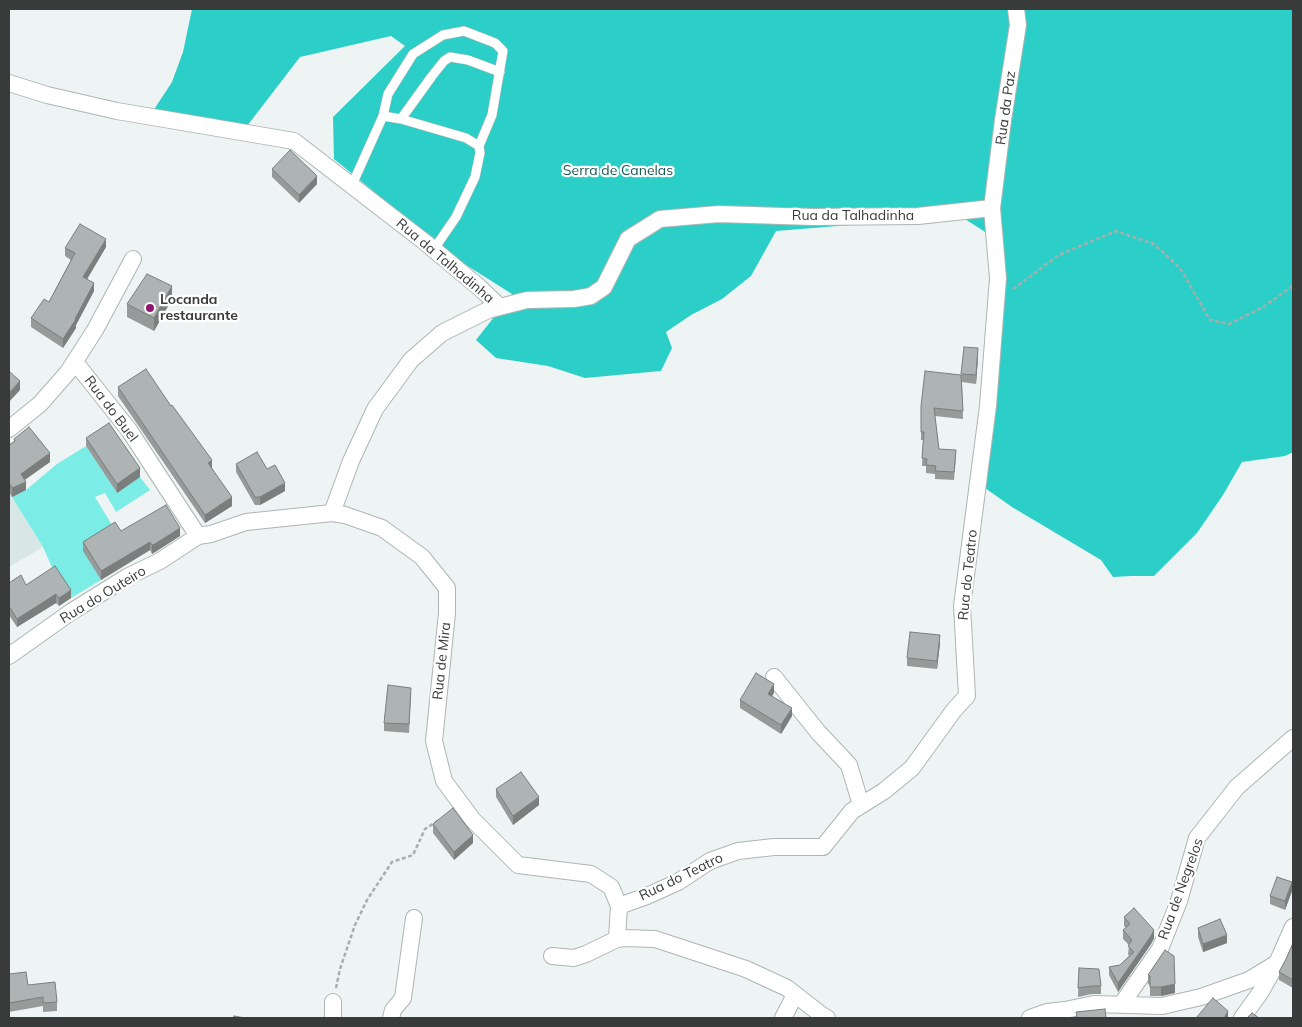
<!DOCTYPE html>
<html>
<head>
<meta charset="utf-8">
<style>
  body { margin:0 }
  #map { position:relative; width:1302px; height:1027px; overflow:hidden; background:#edf4f3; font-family:Mulish,sans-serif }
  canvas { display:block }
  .frame { position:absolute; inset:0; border:10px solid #383b3a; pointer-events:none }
</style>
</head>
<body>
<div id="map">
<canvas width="1302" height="1027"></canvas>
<div class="frame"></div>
</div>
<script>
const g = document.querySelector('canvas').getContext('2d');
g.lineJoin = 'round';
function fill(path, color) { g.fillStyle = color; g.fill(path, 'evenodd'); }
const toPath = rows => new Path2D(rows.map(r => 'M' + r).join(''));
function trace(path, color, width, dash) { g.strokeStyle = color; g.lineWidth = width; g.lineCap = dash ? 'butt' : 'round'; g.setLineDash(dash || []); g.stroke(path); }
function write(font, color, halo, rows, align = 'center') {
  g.font = font + ' Mulish,sans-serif'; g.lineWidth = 4.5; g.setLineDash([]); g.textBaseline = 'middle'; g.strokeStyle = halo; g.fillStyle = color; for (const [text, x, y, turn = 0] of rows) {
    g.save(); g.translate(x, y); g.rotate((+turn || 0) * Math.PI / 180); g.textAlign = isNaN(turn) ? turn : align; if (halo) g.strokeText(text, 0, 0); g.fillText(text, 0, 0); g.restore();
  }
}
const built = toPath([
  [9,492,43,547,9,567]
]);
const green = toPath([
  [86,446,117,493,140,477,150,490,116,512,105,493,95,497,115,530,83,550,101,580,71,598,55,574,43,547,12,497,26,490,57,464]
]);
const forest = toPath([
  [192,9,1293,9,1293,452,1285,456,1242,462,1223,495,1197,533,1154,576,1131,576,1113,577,1101,560,1012,507,975,481,993,237,957,214,908,216,850,225,776,231,751,276,722,299,691,315,666,332,672,348,661,371,585,378,548,366,496,358,476,340,512,294,455,258,334,159,333,117,405,46,391,36,300,57,247,126,153,111,172,82,183,52]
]);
const path = toPath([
  [1013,289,1059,255,1116,231,1154,244,1180,268,1210,320,1229,324,1263,307,1293,286],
  [336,988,340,969,355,925,367,900,392,862,413,855,425,829,439,820]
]);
const service = toPath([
  [383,116,401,119,466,138,479,146,480,153,475,177,456,217,434,249],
  [401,119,432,76,444,61,450,57,468,60,500,72],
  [352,185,383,116,388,94,413,54,443,35,464,31,495,43,503,51,492,115,479,146]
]);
const minor = toPath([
  [9,83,47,95,117,111,294,141,426,243,480,288,500,307],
  [75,362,129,430,198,536],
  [9,429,40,404,68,372,95,330,133,259],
  [332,513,351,461,375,409,411,360,442,333,488,310,527,300,574,299,591,296,604,287,628,239,660,219,719,214,813,217,918,216,992,208],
  [9,656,71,612,127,577,160,561,198,536,211,534,246,522,332,513,345,515,382,528,422,557,447,588,447,613,434,741,444,781,473,820,518,865,591,874,611,887,619,906,617,939],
  [774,677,818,732,849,765,861,805],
  [619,906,647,896,678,882,710,861,738,851,774,847,823,847,852,811,884,791,912,768,954,710,967,696,962,606,988,406,998,278,992,208,1003,120,1018,25,1016,9],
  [552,956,574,958,586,954,617,939,625,938,655,939,746,969,787,988,823,1016,827,1018],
  [333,1002,333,1018],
  [1121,1005,1160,949,1179,901,1197,838,1237,787,1293,738],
  [391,1018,393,1010,403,998,414,918],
  [783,1018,795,995],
  [1030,1018,1047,1012,1065,1010,1094,1004,1162,1006,1201,997,1249,980,1277,963],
  [1242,1018,1260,993,1277,963,1293,927]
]);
const wall = toPath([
  [272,169,317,184,299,203,272,177],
  [106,247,87,279,94,291,76,325,76,328,63,348,31,327,31,318,49,302,71,260,65,256,65,248],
  [172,299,154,331,127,317,127,304],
  [978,357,976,384,962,382,963,419,935,416,939,449,956,457,954,480,935,479,935,474,926,473,926,466,922,466,923,440,921,440,921,406,961,375],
  [118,387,212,468,232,506,205,523,118,396],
  [86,438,140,477,117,493,86,446],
  [14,439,50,462,25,480,26,490,12,497,9,492,9,445,14,442],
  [236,464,267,469,285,491,260,505,255,505,236,472],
  [121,531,180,536,155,552,152,554,150,550,101,580,83,551,83,542],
  [9,583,26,585,71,598,59,606,56,603,17,627,9,615],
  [940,643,937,669,907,666,907,658],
  [774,693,772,696,792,716,781,734,740,708,740,700],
  [411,696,409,733,384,731,384,723],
  [496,789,539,805,513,825,496,797],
  [433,824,473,843,454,860,433,833],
  [1292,891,1285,910,1270,904,1270,896],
  [1124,917,1154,938,1151,944,1118,992,1109,975,1109,967,1120,965,1129,956,1128,954,1129,945,1123,939,1123,930,1126,928,1124,926],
  [1198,928,1227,943,1203,952,1198,937],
  [1293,943,1293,988,1279,980,1279,972,1286,959],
  [1079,968,1101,986,1101,994,1092,994,1078,997],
  [9,974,57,1002,57,1011,43,1012,43,1006,9,1012],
  [1148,975,1175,993,1161,996,1150,996,1150,985,1148,984]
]);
const shadedWall = toPath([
  [317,176,317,184,299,203,299,195],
  [106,239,106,247,83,286,83,277],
  [94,283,94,291,76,325,76,328,63,348,63,339],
  [172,286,172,299,154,331,154,318],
  [978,348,978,357,976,384,976,375],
  [20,381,20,390,9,402,9,393],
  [50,453,50,462,21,482,21,474],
  [212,460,212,469,208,463],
  [140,468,140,477,117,493,117,484],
  [26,482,26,490,12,497,12,488],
  [285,483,285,491,260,505,260,497],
  [232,497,232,506,205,523,205,515],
  [180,528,180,536,152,554,152,545],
  [150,542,150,550,101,580,101,571],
  [71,590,71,598,59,606,59,598],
  [56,594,56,603,17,627,17,619],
  [940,635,940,643,937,669,937,661],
  [774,684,774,693,768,702,768,694],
  [792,708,792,716,781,734,781,725],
  [539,797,539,805,513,825,513,816],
  [473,835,473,843,454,860,454,852],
  [1292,882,1292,891,1285,910,1285,901],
  [1154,930,1154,938,1151,944,1118,992,1118,983],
  [1227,935,1227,943,1203,952,1203,944],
  [1175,984,1175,993,1161,996,1161,987],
  [1228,1011,1228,1018,1224,1018]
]);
const building = toPath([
  [290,150,317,176,299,195,272,169,290,150],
  [80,224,106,239,83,277,94,283,75,319,76,319,63,339,31,318,44,299,49,302,75,253,65,248,80,224],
  [147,274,172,286,154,318,127,304,147,274],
  [964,347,978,348,976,375,961,374,964,347],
  [146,369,171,406,172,405,212,460,208,463,232,497,205,515,118,387,146,369],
  [9,371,20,381,9,393,9,371],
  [925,371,961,375,963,411,934,408,939,449,956,450,954,472,935,471,936,466,926,465,927,459,922,458,924,432,921,432,921,406,925,371],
  [109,423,140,468,117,484,86,438,109,423],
  [29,427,50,453,21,474,26,482,12,488,9,483,9,445,15,441,14,439,29,427],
  [257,452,267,469,275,465,285,483,260,497,255,497,236,464,257,452],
  [166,505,180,528,155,544,152,545,150,542,101,571,83,542,115,522,121,531,166,505],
  [55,566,71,590,59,598,56,594,17,619,9,606,9,583,21,575,26,585,55,566],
  [910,632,940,635,937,661,907,658,910,632],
  [756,673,774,684,768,694,792,708,781,725,740,700,756,673],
  [388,685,411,688,409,724,384,723,388,685],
  [521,772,539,797,513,816,496,789,521,772],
  [453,808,473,835,454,852,433,824,453,808],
  [1277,877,1292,882,1285,901,1270,896,1277,877],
  [1134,908,1154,930,1151,936,1118,983,1109,967,1120,965,1134,952,1128,946,1132,940,1123,930,1130,924,1124,917,1134,908],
  [1220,919,1227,935,1203,944,1198,928,1220,919],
  [1293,943,1293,980,1279,972,1286,959,1293,943],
  [1165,950,1174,956,1175,984,1161,987,1150,987,1150,976,1148,975,1165,950],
  [1079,968,1099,969,1101,986,1092,986,1078,988,1079,968],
  [26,972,28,985,55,982,57,1002,43,1003,43,997,9,1003,9,974,26,972],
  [1213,998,1228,1011,1224,1018,1196,1018,1213,998],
  [1105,1009,1106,1018,1077,1018,1076,1012,1105,1009],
  [1252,1013,1259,1018,1247,1018,1252,1013],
  [234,1016,245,1018,233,1018,234,1016]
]);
const markers = [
  [150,308,5,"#901674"]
];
const streetNames = [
  ["Rua da Paz",1006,108,-82],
  ["Rua da Talhadinha",853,216],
  ["Rua da Talhadinha",445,261,40],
  ["Rua do Buel",111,409,53],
  ["Rua do Teatro",968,575,-84],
  ["Rua do Outeiro",103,595,-31],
  ["Rua de Mira",442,661,-84],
  ["Rua do Teatro",681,877,-26],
  ["Rua de Negrelos",1181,889,-70]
];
const parkNames = [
  ["Serra de Canelas",618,171]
];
const poiNames = [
  ["Locanda",160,300],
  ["restaurante",160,316]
];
fill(built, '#d8e7e6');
fill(green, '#7cede6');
fill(forest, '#2ccfc7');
trace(service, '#aeb5b4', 10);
trace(minor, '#aeb5b4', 18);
trace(path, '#a8aead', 2.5, [4, 2.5]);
trace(service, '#fff', 9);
trace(minor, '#fff', 16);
fill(wall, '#969b9a');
fill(shadedWall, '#7a7e7d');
fill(building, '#aeb4b3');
trace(building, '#7a7e7d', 1);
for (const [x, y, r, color] of markers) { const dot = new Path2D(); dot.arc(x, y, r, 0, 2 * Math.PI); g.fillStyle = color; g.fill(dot); trace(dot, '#fff', 2); }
write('14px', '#383b3a', '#fff', streetNames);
write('14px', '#195754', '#fff', parkNames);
write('bold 14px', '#383b3a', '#fff', poiNames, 'left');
</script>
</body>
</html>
